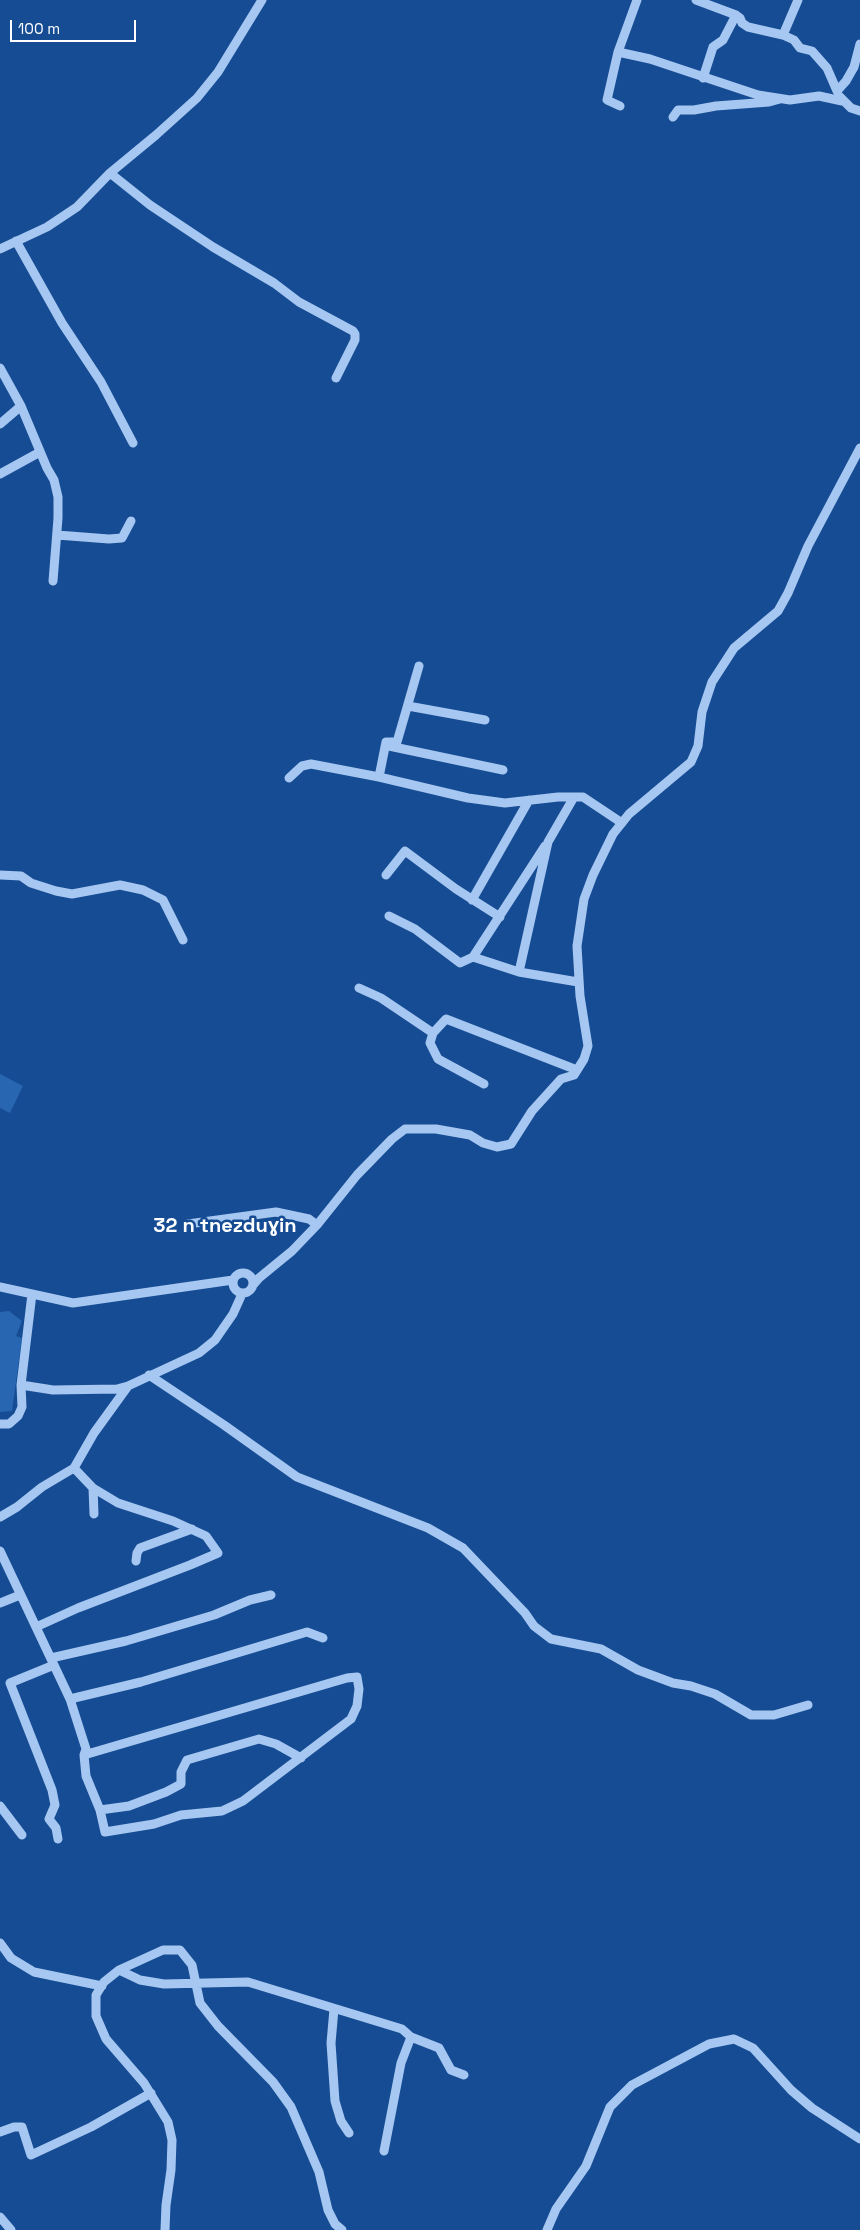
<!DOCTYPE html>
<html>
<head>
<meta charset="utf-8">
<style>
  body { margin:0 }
  #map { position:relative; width:860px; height:2230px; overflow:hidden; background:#164c93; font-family:"Space Grotesk",sans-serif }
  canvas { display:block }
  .scale { position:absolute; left:10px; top:20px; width:126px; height:22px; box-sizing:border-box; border:2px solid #fff; border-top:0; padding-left:6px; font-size:15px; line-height:18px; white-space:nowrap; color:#fff; -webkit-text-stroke:4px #164c93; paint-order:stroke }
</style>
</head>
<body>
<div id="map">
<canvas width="860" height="2230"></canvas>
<div class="scale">100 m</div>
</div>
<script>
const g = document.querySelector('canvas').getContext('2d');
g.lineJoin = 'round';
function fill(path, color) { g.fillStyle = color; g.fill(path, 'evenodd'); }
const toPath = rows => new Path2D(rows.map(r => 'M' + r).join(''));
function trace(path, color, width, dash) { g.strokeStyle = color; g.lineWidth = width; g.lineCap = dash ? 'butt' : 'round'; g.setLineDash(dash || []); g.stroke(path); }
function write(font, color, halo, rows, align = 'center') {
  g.font = font + ' "Space Grotesk",sans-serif'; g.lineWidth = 5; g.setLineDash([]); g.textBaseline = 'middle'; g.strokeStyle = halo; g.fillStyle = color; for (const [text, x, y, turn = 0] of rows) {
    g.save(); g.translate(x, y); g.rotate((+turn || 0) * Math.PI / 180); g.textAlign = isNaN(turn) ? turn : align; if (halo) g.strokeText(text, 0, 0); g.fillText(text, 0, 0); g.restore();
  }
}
const green = toPath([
  [0,1074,23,1086,10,1113,0,1108],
  [9,1311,22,1321,16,1336,22,1338,12,1411,0,1412,0,1312]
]);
const minor = toPath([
  [696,0,736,15,740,18,742,23,748,27,783,35,794,40,800,48,812,51,827,68,837,91,846,81,854,67,860,44],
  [783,35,798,0],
  [618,52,650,59,758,95,790,100,819,96,842,101],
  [703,78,713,47,723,40,736,15],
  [839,96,851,108,860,111],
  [620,106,607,100,618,52,637,0],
  [673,117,678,110,694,110,716,106,769,102,780,99],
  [110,173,150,205,213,247,274,283,299,302,353,331,355,334,355,340,336,378],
  [16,241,62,323,101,382,133,443],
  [0,249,47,227,77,207,110,173,156,135,197,98,218,72,262,0],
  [0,368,21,406,47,468,54,480,58,497,58,518,53,581],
  [0,424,21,406],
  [0,474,40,452],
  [57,535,109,539,122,538,131,521],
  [408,706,485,720],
  [389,746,503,770],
  [379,777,386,742,397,742,419,666],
  [289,778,302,766,311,764,379,777,468,798,505,803,558,797,583,797,622,823],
  [0,875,21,876,31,883,56,891,72,894,120,885,143,890,163,900,183,940],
  [386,875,405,851,456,889,500,917],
  [472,900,529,800],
  [389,916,415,929,460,963,473,957,519,972,578,982],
  [473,957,545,846],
  [519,972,548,842,574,797],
  [359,988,381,998,433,1033,446,1019,577,1070],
  [433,1033,430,1043,438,1059,484,1084],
  [188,1224,276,1212,309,1219,317,1225],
  '233 1283a10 10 0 1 1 20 0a10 10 0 1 1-20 0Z',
  [253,1285,259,1278,292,1251,317,1225,357,1175,392,1139,405,1129,436,1129,470,1135,483,1143,497,1147,511,1144,532,1111,561,1079,574,1075,584,1059,588,1046,580,996,577,946,584,899,593,875,613,834,629,814,691,762,698,746,702,712,712,682,734,648,778,611,788,593,808,546,860,448],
  [0,1287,73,1303,233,1280],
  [149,1375,224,1425,297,1477,428,1528,463,1548,525,1613,534,1626,551,1639,601,1649,638,1670,673,1683,691,1686,715,1694,751,1715,774,1715,808,1705],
  [21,1385,32,1294],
  [0,1424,9,1424,18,1416,22,1407,21,1385,53,1390,117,1389,128,1386,199,1353,215,1340,233,1314,242,1294],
  [93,1488,94,1514],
  [0,1517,17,1507,42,1487,74,1468,94,1433,128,1386],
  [0,1551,70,1699,86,1749,84,1755,86,1776,100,1810,105,1832,154,1824,181,1815,222,1811,243,1801,351,1719,357,1706,359,1689,357,1677,347,1678,84,1755],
  [136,1561,137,1553,140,1548,192,1529],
  [0,1603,20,1595],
  [36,1627,78,1608,190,1565,218,1553,206,1536,173,1521,118,1503,93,1488,74,1468],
  [51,1658,126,1641,214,1615,250,1600,271,1595],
  [54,1665,10,1683,52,1790,55,1805,49,1819,56,1828,58,1839],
  [70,1699,141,1682,307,1632,323,1638],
  [0,1806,22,1835],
  [100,1810,129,1806,166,1792,181,1784,181,1772,187,1760,259,1739,276,1744,301,1758],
  [0,1943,11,1958,34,1972,102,1986],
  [119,1970,140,1980,164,1984,248,1982,402,2029,411,2037,439,2048,451,2070,464,2075],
  [334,2009,331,2043,335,2101,341,2121,349,2133],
  [0,2132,14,2127,22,2127,31,2155,91,2127,151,2093],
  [384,2151,401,2063,411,2037],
  [0,2217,11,2230],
  [165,2230,166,2205,171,2170,172,2140,168,2122,144,2083,106,2039,96,2016,96,1995,104,1982,119,1970,163,1950,180,1950,192,1965,200,2003,218,2026,273,2082,291,2107,319,2172,328,2210,335,2224,342,2230],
  [547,2230,556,2209,586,2166,610,2107,632,2085,709,2044,734,2039,753,2048,791,2090,812,2108,860,2139]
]);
const districtNames = [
  ["32 n tnezduɣin",225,1227]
];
fill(green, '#2866b2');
trace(minor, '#a5c7f1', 9);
write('bold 20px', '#fff', '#164c93', districtNames);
</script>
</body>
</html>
